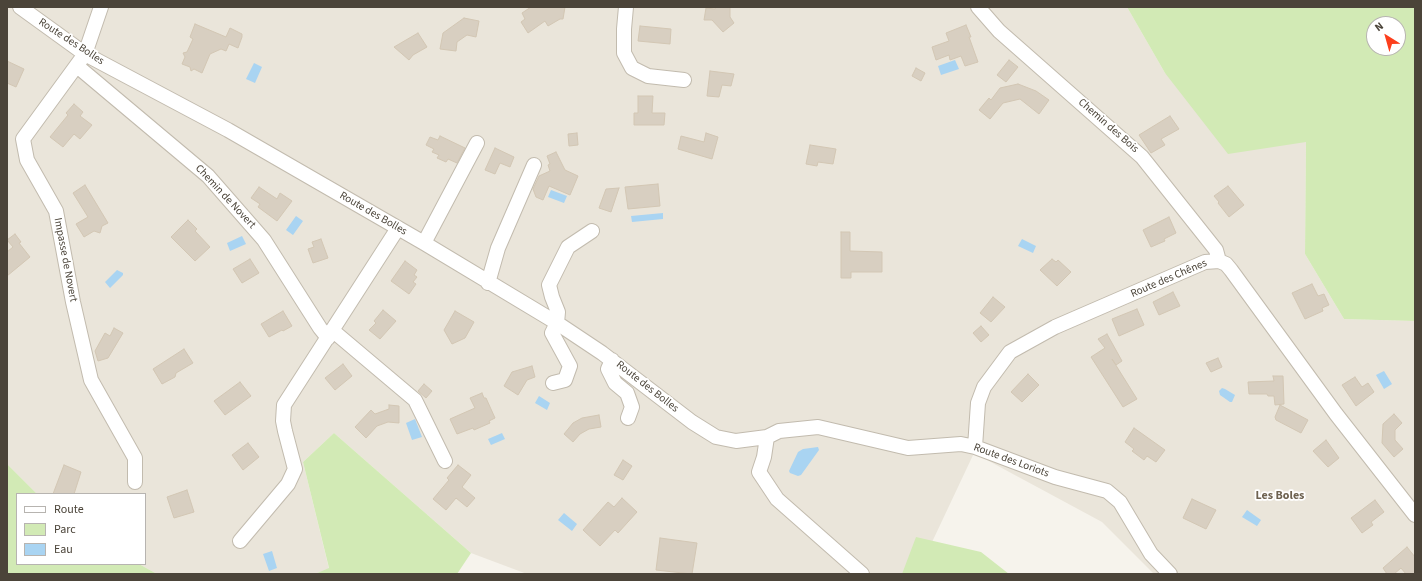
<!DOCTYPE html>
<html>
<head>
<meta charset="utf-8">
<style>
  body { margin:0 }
  #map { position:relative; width:1422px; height:581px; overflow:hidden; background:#f6f3ec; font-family:"Source Sans 3",sans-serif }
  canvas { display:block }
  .frame { position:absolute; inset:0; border:8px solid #4b4439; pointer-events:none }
  .legend { position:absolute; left:16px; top:493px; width:130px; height:72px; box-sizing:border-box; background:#fff; border:1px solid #b7b4b0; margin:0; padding:5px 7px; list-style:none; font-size:12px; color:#4b4439 }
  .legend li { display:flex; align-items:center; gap:8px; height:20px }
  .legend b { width:20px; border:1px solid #b7b4b0 }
  .north { position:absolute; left:1366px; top:16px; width:40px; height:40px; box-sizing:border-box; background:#fff; border:1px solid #b7b4b0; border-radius:50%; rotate:323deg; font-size:11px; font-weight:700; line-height:16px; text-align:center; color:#4b4439 }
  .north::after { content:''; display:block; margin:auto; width:14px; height:18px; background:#fc3f1d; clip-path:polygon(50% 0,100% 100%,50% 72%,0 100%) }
</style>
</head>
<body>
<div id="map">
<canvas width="1422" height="581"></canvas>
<div class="frame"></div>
<ul class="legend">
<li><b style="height:5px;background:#fff"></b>Route</li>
<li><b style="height:11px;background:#d2eab5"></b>Parc</li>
<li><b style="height:11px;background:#a9d4f2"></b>Eau</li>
</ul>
<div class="north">N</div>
</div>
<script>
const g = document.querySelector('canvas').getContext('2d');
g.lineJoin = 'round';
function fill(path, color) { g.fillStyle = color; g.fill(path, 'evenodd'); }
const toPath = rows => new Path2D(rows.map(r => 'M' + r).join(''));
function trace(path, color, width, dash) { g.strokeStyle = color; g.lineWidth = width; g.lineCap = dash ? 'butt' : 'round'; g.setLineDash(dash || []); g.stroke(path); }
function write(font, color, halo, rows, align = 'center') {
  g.font = font + ' "Source Sans 3",sans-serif'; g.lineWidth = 3.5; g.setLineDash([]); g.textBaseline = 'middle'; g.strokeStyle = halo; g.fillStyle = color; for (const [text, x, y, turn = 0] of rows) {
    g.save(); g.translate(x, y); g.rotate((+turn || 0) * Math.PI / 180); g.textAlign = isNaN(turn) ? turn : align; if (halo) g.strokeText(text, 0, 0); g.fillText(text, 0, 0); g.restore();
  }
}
const residential = toPath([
  [7,7,1127,7,1165,73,1306,142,1305,254,1344,319,1415,321,1415,574,1154,574,1102,522,974,453,917,574,527,574,471,553,334,433,303,462,329,569,315,574,157,574,139,564,145,564,145,494,37,494,7,464]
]);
const green = toPath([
  [1127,7,1415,7,1415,321,1344,319,1305,254,1306,142,1228,154,1165,73],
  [1374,24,1398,24,1398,48,1374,48],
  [334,433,471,553,457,574,315,574,329,568,303,462],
  [7,464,37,494,17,494,17,564,139,564,157,574,7,574],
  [916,537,981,552,1009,574,902,574]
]);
const water = toPath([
  [955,60,959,69,941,75,938,66],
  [254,63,262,67,255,83,246,79],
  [551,190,567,196,564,203,548,197],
  [663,213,663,219,632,222,631,216],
  [296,216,303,221,293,235,286,230],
  [242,236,246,244,230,251,227,243],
  [1022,239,1036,246,1033,253,1018,246],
  [117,270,123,273,123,275,110,288,105,282],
  [1384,371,1392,384,1384,389,1376,375],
  [1222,388,1225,389,1235,395,1232,402,1230,402,1220,395,1219,391],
  [539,396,550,403,547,410,535,403],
  [415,419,422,437,412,440,406,423],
  [502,433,505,439,491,445,488,439],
  [818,447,819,450,801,475,798,476,790,473,789,471,798,452,803,449],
  [1247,510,1261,520,1257,526,1242,517],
  [564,513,577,524,572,531,558,520],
  [272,551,277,568,269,571,263,554]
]);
const building = toPath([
  [531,7,565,7,563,19,560,19,548,26,545,21,528,33,521,22,525,19,522,13,531,7],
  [716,7,730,7,730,17,734,23,723,32,712,20,704,20,706,8,715,9,716,7],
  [464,18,479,21,476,37,467,35,457,42,456,51,440,49,443,33,464,18],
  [195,24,226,37,230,28,242,34,242,37,238,48,229,44,226,51,221,49,210,54,202,73,194,69,191,71,190,67,182,64,185,57,183,53,187,52,193,39,190,37,195,24],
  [966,25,971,37,969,37,978,62,965,66,961,56,950,60,949,55,936,60,932,47,949,41,946,33,966,25],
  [640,26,671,29,670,44,638,41,640,26],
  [418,33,427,47,413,55,409,60,394,47,418,33],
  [1009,60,1018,67,1006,82,997,75,1009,60],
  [7,61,24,69,16,87,7,83,7,61],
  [916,68,925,73,921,81,912,76,916,68],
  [710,71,734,74,731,86,722,85,719,97,707,96,710,71],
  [1018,84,1036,91,1049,100,1039,114,1020,99,1003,103,990,119,979,110,989,98,991,100,1000,88,1018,84],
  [638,96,653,96,652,113,665,113,664,125,634,125,634,113,638,113,638,96],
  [74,104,83,112,80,116,92,125,80,139,74,134,63,147,50,137,68,115,66,113,74,104],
  [1170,116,1179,129,1161,139,1165,145,1151,153,1139,135,1170,116],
  [577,133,578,145,569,146,568,134,577,133],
  [706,133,718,137,712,159,678,149,681,136,704,142,706,133],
  [440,136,465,148,457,163,448,159,446,162,437,158,439,155,432,152,434,149,426,145,430,137,438,140,440,136],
  [810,145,836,149,833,164,818,162,817,166,806,164,810,145],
  [495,148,514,157,510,167,500,163,495,174,485,170,495,148],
  [556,152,565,170,578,176,570,195,549,186,543,200,536,197,533,189,539,176,550,171,548,165,550,164,547,156,556,152],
  [658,184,660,206,628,209,625,187,658,184],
  [85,185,108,223,102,226,100,233,94,231,84,237,76,224,88,217,73,193,85,185],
  [1228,186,1244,205,1229,217,1218,203,1219,202,1214,196,1228,186],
  [259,187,277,199,280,193,292,201,277,221,258,207,260,204,251,198,259,187],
  [619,188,611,212,599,208,606,189,619,188],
  [1169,217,1176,233,1164,239,1165,241,1151,247,1143,230,1169,217],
  [188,220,197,229,195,231,210,247,195,261,171,237,188,220],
  [841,232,850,232,850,251,882,252,882,272,851,272,851,278,841,278,841,232],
  [15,234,21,242,19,243,30,257,7,276,7,252,13,247,7,240,15,234],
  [321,239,328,258,313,263,308,249,314,247,312,242,321,239],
  [250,259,259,273,242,283,233,269,250,259],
  [1052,259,1056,262,1058,260,1071,272,1057,286,1040,270,1052,259],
  [405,261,417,270,414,275,417,277,413,282,416,284,409,294,391,281,405,261],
  [1312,284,1318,296,1324,294,1329,305,1322,308,1323,311,1305,319,1292,293,1312,284],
  [1173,292,1180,306,1159,315,1153,302,1173,292],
  [993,297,1005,307,991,322,980,313,993,297],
  [1137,309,1144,325,1119,336,1112,319,1137,309],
  [383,310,396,321,380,339,369,330,376,323,374,321,383,310],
  [283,311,292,326,283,331,282,330,269,337,261,324,283,311],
  [455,311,474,322,465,338,452,344,444,330,455,311],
  [981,326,989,335,981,342,973,333,981,326],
  [114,328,123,333,108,358,98,361,95,351,105,333,110,336,114,328],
  [1107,334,1122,361,1116,365,1112,359,1137,399,1123,407,1091,357,1105,348,1098,339,1107,334],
  [184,349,193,363,176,373,175,377,162,384,153,369,184,349],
  [1218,358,1222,367,1211,372,1206,363,1218,358],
  [343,364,352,376,335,390,325,378,343,364],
  [532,366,535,377,527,380,518,395,504,386,512,372,532,366],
  [1028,374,1039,385,1022,402,1011,392,1028,374],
  [1273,376,1283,376,1284,404,1275,405,1274,396,1268,396,1267,394,1249,394,1248,382,1274,381,1273,376],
  [1355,377,1362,387,1368,383,1374,392,1356,406,1342,385,1355,377],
  [240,382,251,396,225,415,214,401,240,382],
  [424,384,432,391,426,398,418,391,424,384],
  [482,393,484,398,486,398,495,418,489,421,490,423,474,430,473,428,457,434,450,419,475,408,470,398,482,393],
  [389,405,399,406,399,423,388,422,377,426,366,438,355,427,371,410,375,414,389,409,389,405],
  [1280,405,1308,420,1301,433,1276,420,1275,417,1280,405],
  [1394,414,1402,423,1395,430,1395,440,1403,449,1394,457,1382,443,1383,424,1394,414],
  [599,415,601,427,589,429,580,434,573,442,564,434,573,423,582,418,599,415],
  [1134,428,1165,450,1156,462,1147,456,1144,460,1132,451,1134,449,1125,442,1134,428],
  [1326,440,1339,458,1328,467,1313,451,1326,440],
  [248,443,259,457,243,470,232,455,248,443],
  [623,460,632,466,623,480,614,475,623,460],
  [64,465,81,472,74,494,53,494,64,465],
  [458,465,471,475,462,487,475,498,467,507,456,498,446,510,433,499,449,480,447,478,458,465],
  [187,490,194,512,174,518,167,497,187,490],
  [622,498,637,512,618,533,615,530,600,546,583,530,608,502,614,507,622,498],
  [1192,499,1216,510,1206,529,1183,518,1192,499],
  [1375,500,1384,512,1371,522,1373,525,1362,533,1351,518,1375,500],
  [660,538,697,543,692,574,656,570,660,538],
  [1407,547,1415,557,1415,574,1406,574,1401,568,1394,574,1387,574,1383,568,1407,547]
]);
const minor = toPath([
  [20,7,85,54,228,130,424,243,557,323,602,353,692,422,716,437,736,441,767,437,779,431,818,427,908,448,961,444,975,447,1055,477,1107,491,1120,502,1151,554,1170,574],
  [101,7,85,54,23,139,27,160,56,211,73,302,91,380,135,458,135,482],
  [626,7,624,29,624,53,632,68,648,76,684,80],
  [978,7,999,31,1142,157,1216,250,1219,261],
  [77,66,208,176,264,240,320,328,328,338],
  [424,243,477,143],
  [488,283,498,248,534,165],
  [332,330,415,400,445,461],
  [612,360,608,369,615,383,627,393,632,407,628,418],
  [553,383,565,380,570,366,552,333,557,323,558,312,552,297,549,285,568,247,592,231],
  [767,437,764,457,759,472,777,499,862,574],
  [975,447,978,403,984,387,1010,352,1055,327,1205,262,1219,261,1226,264,1231,270,1336,414,1415,515],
  [240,541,288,484,295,469,285,431,283,421,284,405,398,228]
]);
const streetNames = [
  ["Route des Bolles",71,42,33],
  ["Chemin des Bois",1108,126,41],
  ["Chemin de Novert",225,197,47],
  ["Route des Bolles",373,214,30],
  ["Impasse de Novert",65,260,79],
  ["Route des Chênes",1169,279,-23],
  ["Route des Bolles",647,387,38],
  ["Route des Loriots",1011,461,20]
];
const neighbourhoodNames = [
  ["Les Boles",1280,496]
];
fill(residential, '#eae5da');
fill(green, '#d2eab5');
fill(water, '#a9d4f2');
fill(building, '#d8cfc1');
trace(building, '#d3c7b4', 1);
trace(minor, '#c2bbae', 16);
trace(minor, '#fff', 14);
write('11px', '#4b4439', '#fff', streetNames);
write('bold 12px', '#6e6250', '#fff', neighbourhoodNames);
</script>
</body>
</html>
